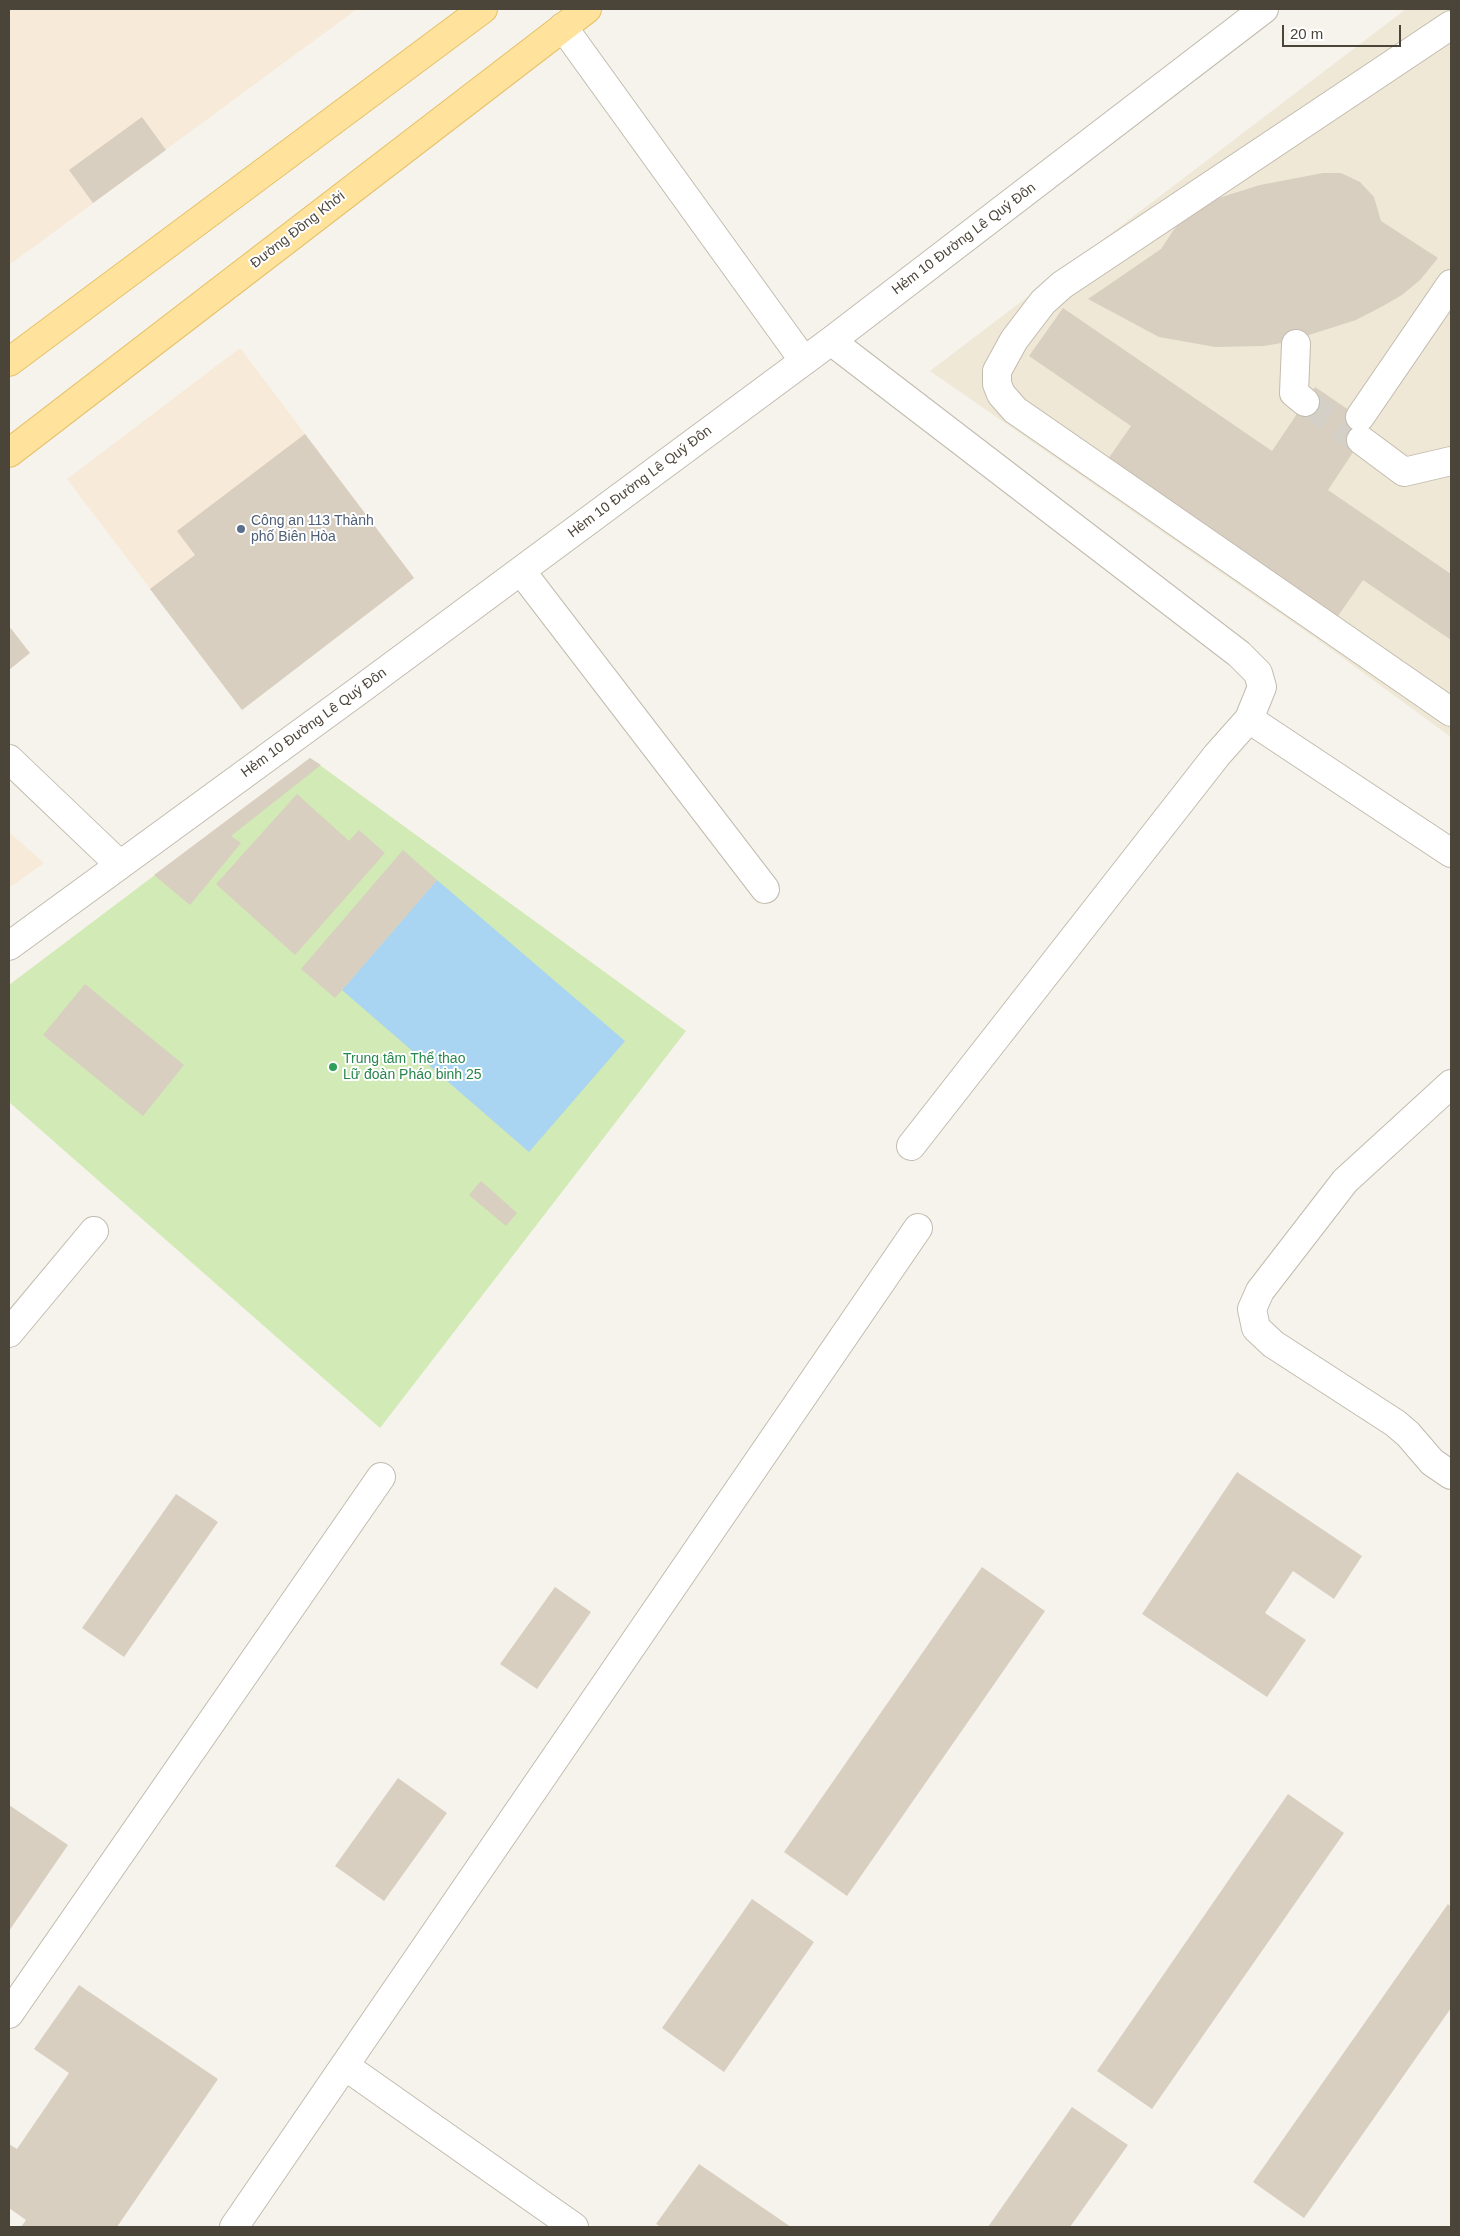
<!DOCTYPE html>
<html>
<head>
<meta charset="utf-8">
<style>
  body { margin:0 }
  #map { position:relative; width:1460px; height:2236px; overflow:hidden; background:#f6f3ec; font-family:Arial,sans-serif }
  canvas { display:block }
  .frame { position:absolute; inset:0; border:10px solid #4b4439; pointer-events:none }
  .scale { position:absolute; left:1282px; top:25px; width:119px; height:22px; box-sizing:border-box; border:2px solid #4b4439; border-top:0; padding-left:6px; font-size:15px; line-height:18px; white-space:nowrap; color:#4b4439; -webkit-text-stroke:4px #fff; paint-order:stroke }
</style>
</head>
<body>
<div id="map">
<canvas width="1460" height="2236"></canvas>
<div class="frame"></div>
<div class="scale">20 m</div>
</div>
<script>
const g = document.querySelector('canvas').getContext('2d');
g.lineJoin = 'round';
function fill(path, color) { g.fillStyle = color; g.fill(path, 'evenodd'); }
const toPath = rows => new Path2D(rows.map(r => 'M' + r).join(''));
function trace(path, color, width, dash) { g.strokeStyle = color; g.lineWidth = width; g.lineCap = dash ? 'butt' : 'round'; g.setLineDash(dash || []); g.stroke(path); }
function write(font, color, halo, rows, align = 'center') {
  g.font = font + ' Arial,sans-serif'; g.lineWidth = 4; g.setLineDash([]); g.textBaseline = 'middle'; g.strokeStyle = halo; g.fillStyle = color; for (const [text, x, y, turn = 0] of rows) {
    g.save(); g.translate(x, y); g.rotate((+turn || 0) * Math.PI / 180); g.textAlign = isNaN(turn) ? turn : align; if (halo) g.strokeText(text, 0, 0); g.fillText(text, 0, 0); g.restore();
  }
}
const commercial = toPath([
  [9,9,357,9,9,265],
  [240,348,414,578,242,710,67,479],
  [9,832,44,863,9,888]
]);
const education = toPath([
  [1406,9,1451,9,1451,737,1321,642,930,371]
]);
const green = toPath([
  [310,758,686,1031,380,1428,9,1102,9,985]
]);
const water = toPath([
  [437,880,625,1041,529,1152,342,990]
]);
const building = toPath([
  [142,117,166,150,93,203,69,170],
  [1323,173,1341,173,1360,182,1374,197,1381,221,1438,258,1420,280,1402,295,1383,306,1356,320,1287,342,1264,346,1215,347,1159,337,1088,299,1161,249,1175,228,1193,211,1212,200,1260,185],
  [1063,308,1272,451,1315,387,1371,425,1328,490,1451,574,1451,640,1363,580,1336,619,1106,462,1131,426,1029,356],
  [305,434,414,578,242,710,150,589,195,555,177,531],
  [9,626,30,653,9,670],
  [310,758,321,765,231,836,241,843,190,905,154,875],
  [297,794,349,841,359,830,385,853,295,955,216,884],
  [403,850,437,880,335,998,301,969],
  [85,984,184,1065,143,1116,43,1035],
  [481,1181,517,1213,506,1226,469,1195],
  [1237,1472,1362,1556,1334,1599,1293,1571,1265,1613,1306,1640,1267,1697,1142,1614],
  [176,1494,218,1522,124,1657,82,1628],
  [982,1567,1045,1611,847,1896,784,1852],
  [555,1587,591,1612,537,1689,500,1664],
  [398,1778,447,1813,384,1901,335,1866],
  [1288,1794,1344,1833,1152,2109,1097,2071],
  [9,1805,68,1845,9,1931],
  [752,1899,814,1942,724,2072,662,2028],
  [1448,1904,1451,1907,1451,2008,1304,2218,1253,2182],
  [79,1985,218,2079,117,2227,21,2227,26,2220,9,2208,9,2144,17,2149,69,2073,34,2049],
  [1072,2107,1128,2145,1070,2227,988,2227],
  [699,2164,791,2227,661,2227,656,2224]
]);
const minorTunnel = toPath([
  [1305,402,1361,440]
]);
const minor = toPath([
  [1451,25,1062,285,1043,302,1014,340,997,371,997,384,1001,394,1015,410,1451,712],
  [563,27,804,361],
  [831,341,1239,654,1258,673,1262,687,1249,719,1217,755,911,1146],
  [1296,344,1294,393,1305,402],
  [1360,417,1451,284],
  [1361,440,1404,472,1451,461],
  [521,571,765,889],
  [1249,719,1451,853],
  [9,759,119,864],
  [9,946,361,689,831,341,1264,9],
  [1451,1084,1345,1181,1260,1291,1252,1309,1256,1328,1273,1344,1395,1423,1408,1434,1432,1462,1451,1475],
  [9,1333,94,1231],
  [9,2014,381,1477],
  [345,2066,574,2227],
  [234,2227,918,1228]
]);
const major = toPath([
  [9,362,483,9],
  [9,453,587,9]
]);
const markers = [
  [241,529,5,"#5c6f8a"],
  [333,1067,5,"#2e9e5b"]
];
const streetNames = [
  ["Đường Đồng Khởi",298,230,-38],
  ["Hẻm 10 Đường Lê Quý Đôn",964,239,-37],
  ["Hẻm 10 Đường Lê Quý Đôn",640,482,-37],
  ["Hẻm 10 Đường Lê Quý Đôn",314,723,-36]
];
const serviceNames = [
  ["Công an 113 Thành",251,521],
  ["phố Biên Hòa",251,537]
];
const leisureNames = [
  ["Trung tâm Thể thao",343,1059],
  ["Lữ đoàn Pháo binh 25",343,1075]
];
fill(commercial, '#f7ead8');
fill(education, '#efe8d6');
fill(green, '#d2eab5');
fill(water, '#a9d4f2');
fill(building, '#d8cfc1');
trace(minorTunnel, '#d4d0c8', 28, [28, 14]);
trace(minor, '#c2bbae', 30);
trace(major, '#e6c16a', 30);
trace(minor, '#fff', 28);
trace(major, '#ffe39c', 28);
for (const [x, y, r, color] of markers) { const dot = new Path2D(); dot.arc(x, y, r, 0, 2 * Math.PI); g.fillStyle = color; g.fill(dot); trace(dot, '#fff', 2); }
write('14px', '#4b4439', '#fff', streetNames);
write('14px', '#4e5e75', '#fff', serviceNames, 'left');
write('14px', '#27864d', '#fff', leisureNames, 'left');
</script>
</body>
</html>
